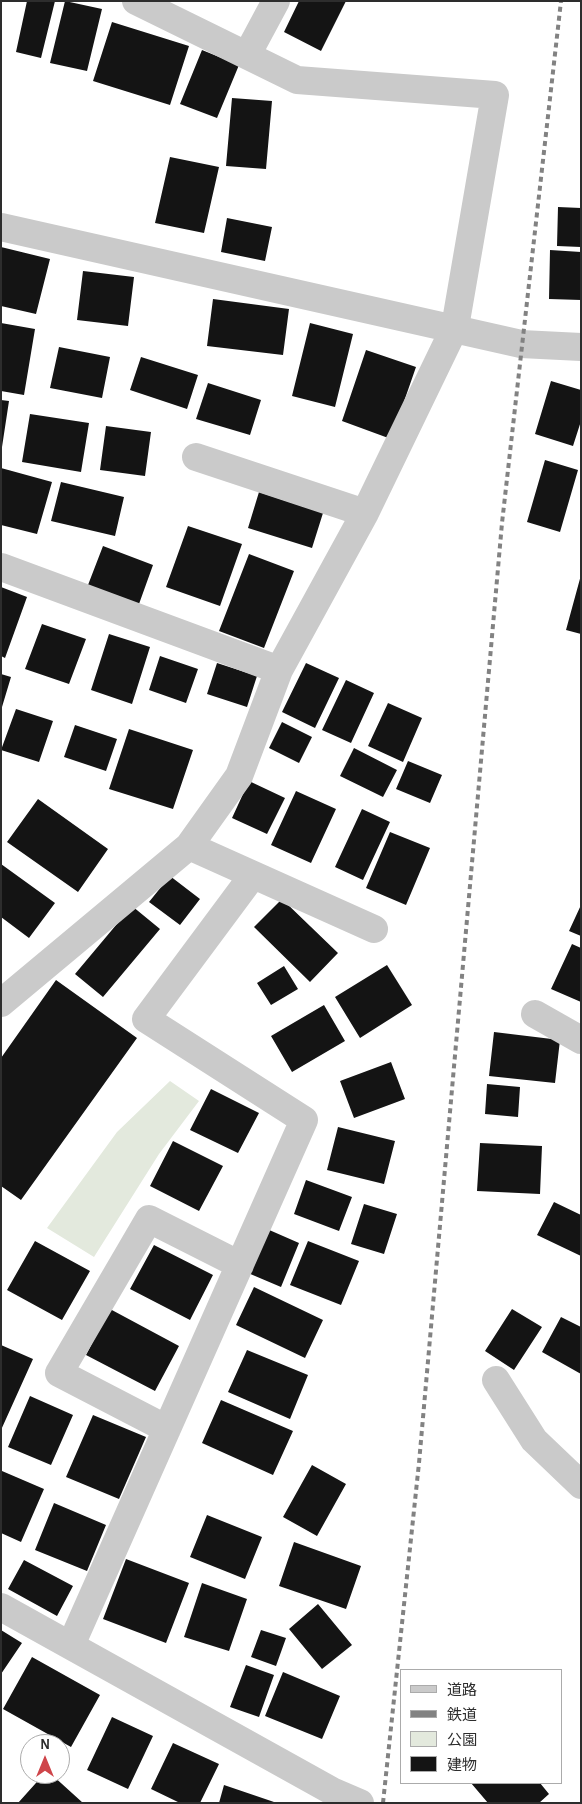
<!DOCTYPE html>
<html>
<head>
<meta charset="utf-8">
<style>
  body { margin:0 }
  #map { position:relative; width:582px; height:1804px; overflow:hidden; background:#fff; font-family:"Alegreya Sans","Noto Sans JP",sans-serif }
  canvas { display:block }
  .frame { position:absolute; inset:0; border:2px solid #2d2d2d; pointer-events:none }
  .legend { position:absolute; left:400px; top:1669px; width:162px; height:115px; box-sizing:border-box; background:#fff; border:1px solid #ababab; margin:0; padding:6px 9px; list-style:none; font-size:15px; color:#2d2d2d }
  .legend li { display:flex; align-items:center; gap:10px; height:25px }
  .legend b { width:25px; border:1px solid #ababab }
  .north { position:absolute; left:20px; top:1734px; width:50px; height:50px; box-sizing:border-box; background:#fff; border:1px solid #ababab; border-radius:50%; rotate:0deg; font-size:14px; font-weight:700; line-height:20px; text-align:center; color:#2d2d2d }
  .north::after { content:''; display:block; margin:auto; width:18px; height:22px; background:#cf454a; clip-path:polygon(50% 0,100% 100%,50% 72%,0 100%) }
</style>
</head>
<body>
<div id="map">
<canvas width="582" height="1804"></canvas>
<div class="frame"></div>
<ul class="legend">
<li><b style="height:6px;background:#cacaca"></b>道路</li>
<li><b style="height:6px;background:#828282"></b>鉄道</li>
<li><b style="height:14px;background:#e3e9dd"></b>公園</li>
<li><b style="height:14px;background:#141414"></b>建物</li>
</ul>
<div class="north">N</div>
</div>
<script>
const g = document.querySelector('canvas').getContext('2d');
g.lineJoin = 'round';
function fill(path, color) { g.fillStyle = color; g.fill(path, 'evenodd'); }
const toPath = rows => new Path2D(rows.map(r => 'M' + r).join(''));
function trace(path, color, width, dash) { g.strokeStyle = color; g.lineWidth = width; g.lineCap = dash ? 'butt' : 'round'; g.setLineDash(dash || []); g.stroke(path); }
const green = toPath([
  [170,1081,199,1101,159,1154,94,1257,47,1228,117,1132]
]);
const building = toPath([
  [27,1,55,1,41,58,16,52],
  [65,1,102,9,87,71,50,63],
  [299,1,346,1,321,51,284,32],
  [112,22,189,46,170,105,93,81],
  [202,50,239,65,217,118,180,104],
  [232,98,272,101,266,169,226,166],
  [170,157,219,167,204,233,155,223],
  [558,207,581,208,581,247,557,246],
  [227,218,272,227,265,261,221,252],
  [1,247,50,259,36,314,1,306],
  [550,250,581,252,581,300,549,299],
  [83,271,134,277,128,326,77,320],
  [213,299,289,309,283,355,207,346],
  [1,323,35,329,24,395,1,391],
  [310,323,353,334,335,407,292,396],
  [59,347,110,357,102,398,50,388],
  [366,350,416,367,391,439,342,421],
  [141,357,198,375,187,409,130,390],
  [551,381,581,390,581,421,573,446,535,434],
  [208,383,261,400,250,435,196,419],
  [1,400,9,401,2,447,1,447],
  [30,414,89,423,81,472,22,462],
  [106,426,151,432,145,476,100,470],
  [545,460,578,470,560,532,527,522],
  [1,468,52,482,37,534,1,525],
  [61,482,124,497,115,536,51,521],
  [259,492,323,513,312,548,248,528],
  [188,526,242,544,220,606,166,587],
  [103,546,153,565,139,604,88,585],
  [249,554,294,571,264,648,219,631],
  [581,575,581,634,566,630],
  [1,587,27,597,5,658,1,656],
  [42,624,86,639,69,684,25,669],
  [109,634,150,647,132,704,91,690],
  [160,656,198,669,186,703,149,690],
  [217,663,257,676,247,707,207,694],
  [306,663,339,678,315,728,282,712],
  [1,674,11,677,2,707,1,707],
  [346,680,374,693,351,743,322,730],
  [388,703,422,718,403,762,368,746],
  [16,709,53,721,39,762,1,750],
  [282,722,312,737,299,763,269,748],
  [75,725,117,739,106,771,64,757],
  [129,729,193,750,173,809,109,789],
  [354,748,397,770,383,797,340,776],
  [408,761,442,775,430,803,396,789],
  [249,781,285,798,267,834,232,818],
  [296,791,336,809,311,863,271,845],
  [38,799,108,849,78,892,7,842],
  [362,809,390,822,363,880,335,867],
  [390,832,430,848,406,905,366,888],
  [1,864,55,903,29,938,1,917],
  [170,876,200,899,180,925,149,902],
  [282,899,338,953,310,982,254,927],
  [581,905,581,936,569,931],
  [132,906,160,929,103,997,75,974],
  [572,944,581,948,581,1002,551,989],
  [387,965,412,1005,360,1038,335,997],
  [284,966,298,989,271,1005,257,983],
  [56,980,137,1038,21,1200,1,1186,1,1058],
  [324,1005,345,1041,292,1072,271,1036],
  [494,1032,560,1040,555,1083,489,1076],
  [391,1062,405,1099,354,1118,340,1081],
  [487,1084,520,1087,518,1117,485,1114],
  [211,1089,259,1113,238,1153,190,1130],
  [338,1127,395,1141,384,1184,327,1170],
  [173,1141,223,1166,199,1211,150,1186],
  [480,1143,542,1146,540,1194,477,1191],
  [306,1180,352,1197,339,1231,294,1214],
  [554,1202,581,1215,581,1256,537,1235],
  [364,1204,397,1214,384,1254,351,1244],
  [267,1229,299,1243,281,1287,248,1273],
  [35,1241,90,1271,62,1320,7,1290],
  [308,1241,359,1261,341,1305,290,1285],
  [154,1245,213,1275,190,1320,130,1289],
  [254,1287,323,1320,305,1358,236,1325],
  [110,1309,179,1346,155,1391,86,1355],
  [512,1309,542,1327,514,1370,485,1351],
  [561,1317,581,1327,581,1374,542,1352],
  [1,1345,33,1359,1,1430],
  [247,1350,308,1375,290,1419,228,1392],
  [30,1396,73,1415,51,1465,8,1447],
  [221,1400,293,1431,273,1475,202,1443],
  [93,1415,146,1437,119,1499,66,1477],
  [312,1465,346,1484,317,1536,283,1517],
  [2,1471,44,1489,21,1542,1,1533],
  [54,1503,106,1525,87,1571,35,1550],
  [207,1515,262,1537,245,1579,190,1557],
  [294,1542,361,1566,346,1609,279,1586],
  [126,1559,189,1583,166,1643,103,1619],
  [24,1560,73,1586,57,1616,8,1589],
  [202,1583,247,1599,229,1651,184,1637],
  [318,1604,352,1645,322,1669,289,1629],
  [1,1630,22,1643,1,1674],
  [261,1630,286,1638,276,1666,251,1657],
  [32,1657,100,1695,71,1747,3,1709],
  [246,1665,274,1675,259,1717,230,1707],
  [283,1672,340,1696,322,1739,265,1716],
  [112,1717,153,1736,128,1789,87,1770],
  [173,1743,219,1764,200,1803,180,1803,151,1789],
  [44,1774,51,1774,83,1803,18,1803],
  [471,1783,540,1783,549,1794,539,1803,488,1803],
  [224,1785,274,1802,274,1803,219,1803]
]);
const minor = toPath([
  [247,55,276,1],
  [1,227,521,344,581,347],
  [196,457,365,513],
  [1,567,279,670],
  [189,846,374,929],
  [1,1003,189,846,239,776,279,670,365,513,455,327,495,95,297,80,136,1],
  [535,1014,581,1040],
  [496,1380,534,1440,581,1485],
  [167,1429,59,1373,149,1219,240,1265],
  [1,1607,332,1791,360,1803],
  [71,1645,304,1120,146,1019,253,875]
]);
const rail = toPath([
  [383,1803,419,1463,502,523,561,1]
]);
fill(green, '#e3e9dd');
fill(building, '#141414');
trace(minor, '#cacaca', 28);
trace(rail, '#828282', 4, [5, 4]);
</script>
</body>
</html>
